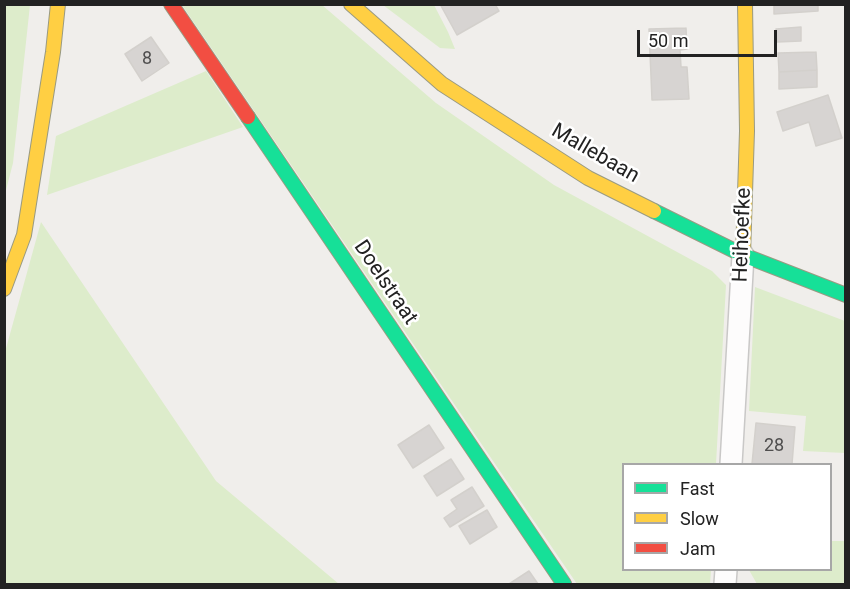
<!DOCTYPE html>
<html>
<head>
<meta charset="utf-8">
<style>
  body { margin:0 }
  #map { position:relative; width:850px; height:589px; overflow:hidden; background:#f0eeeb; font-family:Roboto,sans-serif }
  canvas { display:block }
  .frame { position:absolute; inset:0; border:6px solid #222; pointer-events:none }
  .legend { position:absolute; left:622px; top:463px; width:210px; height:108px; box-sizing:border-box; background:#fff; border:2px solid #a7a7a7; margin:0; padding:8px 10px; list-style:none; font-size:18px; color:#222 }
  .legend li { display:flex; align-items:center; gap:12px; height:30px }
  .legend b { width:30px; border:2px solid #a7a7a7 }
  .scale { position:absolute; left:637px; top:30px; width:140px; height:27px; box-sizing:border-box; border:3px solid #222; border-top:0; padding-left:8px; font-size:18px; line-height:21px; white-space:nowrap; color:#222; -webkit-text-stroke:4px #fff; paint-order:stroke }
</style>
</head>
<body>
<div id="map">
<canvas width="850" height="589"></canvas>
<div class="frame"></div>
<ul class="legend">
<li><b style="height:8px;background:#16e098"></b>Fast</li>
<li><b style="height:8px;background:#ffcf43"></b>Slow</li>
<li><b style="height:8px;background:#f24e42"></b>Jam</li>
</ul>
<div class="scale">50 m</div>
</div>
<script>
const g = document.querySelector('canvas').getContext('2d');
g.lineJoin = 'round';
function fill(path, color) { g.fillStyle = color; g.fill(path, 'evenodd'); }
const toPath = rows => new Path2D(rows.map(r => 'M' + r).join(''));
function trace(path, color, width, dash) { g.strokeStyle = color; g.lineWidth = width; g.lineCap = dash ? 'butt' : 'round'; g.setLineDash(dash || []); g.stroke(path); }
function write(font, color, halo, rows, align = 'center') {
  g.font = font + ' Roboto,sans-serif'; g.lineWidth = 5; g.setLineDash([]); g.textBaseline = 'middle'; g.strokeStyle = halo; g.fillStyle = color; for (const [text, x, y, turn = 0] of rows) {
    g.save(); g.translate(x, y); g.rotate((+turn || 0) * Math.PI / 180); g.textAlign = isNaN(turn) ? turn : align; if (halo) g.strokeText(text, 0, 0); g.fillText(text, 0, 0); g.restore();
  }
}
const grass = toPath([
  [5,4,30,5,13,163,5,194],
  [182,5,322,5,436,103,554,185,712,271,726,285,716,464,624,464,624,570,711,570,710,584,577,584],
  [383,5,434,5,448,32,455,49,440,48],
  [206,71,243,127,47,195,56,136],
  [41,222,216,481,339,584,5,584,5,352],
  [755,287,845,321,845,453,803,451,806,416,749,411],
  [831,541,845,541,845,584,757,584,749,570,830,570]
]);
const building = toPath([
  [440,4,495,4,499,11,457,35,440,4],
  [774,4,818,4,818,11,774,14,774,4],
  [801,27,801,41,777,42,776,29,801,27],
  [686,28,687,49,680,50,681,67,687,67,689,99,652,100,649,29,686,28],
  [151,37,169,63,142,81,125,54,151,37],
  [816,52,817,70,779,72,778,53,816,52],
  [817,70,817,87,779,89,779,72,817,70],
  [828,95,842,138,816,146,809,122,783,131,777,112,828,95],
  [756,423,795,427,792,464,752,464,756,423],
  [429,425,444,448,413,468,398,445,429,425],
  [451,459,464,479,437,496,424,476,451,459],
  [472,487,484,506,450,527,444,518,457,509,451,500,472,487],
  [487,510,497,527,470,544,459,526,487,510],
  [529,571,538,584,509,584,529,571]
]);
const street = toPath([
  [731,464,743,255],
  [725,584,726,570]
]);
const fast = toPath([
  [248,117,564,584],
  [654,211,743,255,846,295]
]);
const slow = toPath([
  [351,4,442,84,588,178,654,211],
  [743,255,747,131,745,4],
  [4,289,24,235,53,52,58,4]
]);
const jam = toPath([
  [171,4,248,117]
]);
const numberNames = [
  ["8",147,59],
  ["28",774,446]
];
const streetNames = [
  ["Mallebaan",595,154,30],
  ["Heihoefke",743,235,-88],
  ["Doelstraat",385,283,56]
];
fill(grass, '#ddeccb');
fill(building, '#d7d4d2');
trace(building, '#d3d0cc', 1.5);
trace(street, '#c9c8c7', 24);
trace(fast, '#999a82', 16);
trace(slow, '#999a82', 16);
trace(jam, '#999a82', 16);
trace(street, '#fdfcfc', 21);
trace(fast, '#16e098', 14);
trace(slow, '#ffcf43', 14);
trace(jam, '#f24e42', 14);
write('18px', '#4f4e4e', null, numberNames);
write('21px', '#222', '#fff', streetNames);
</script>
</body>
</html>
